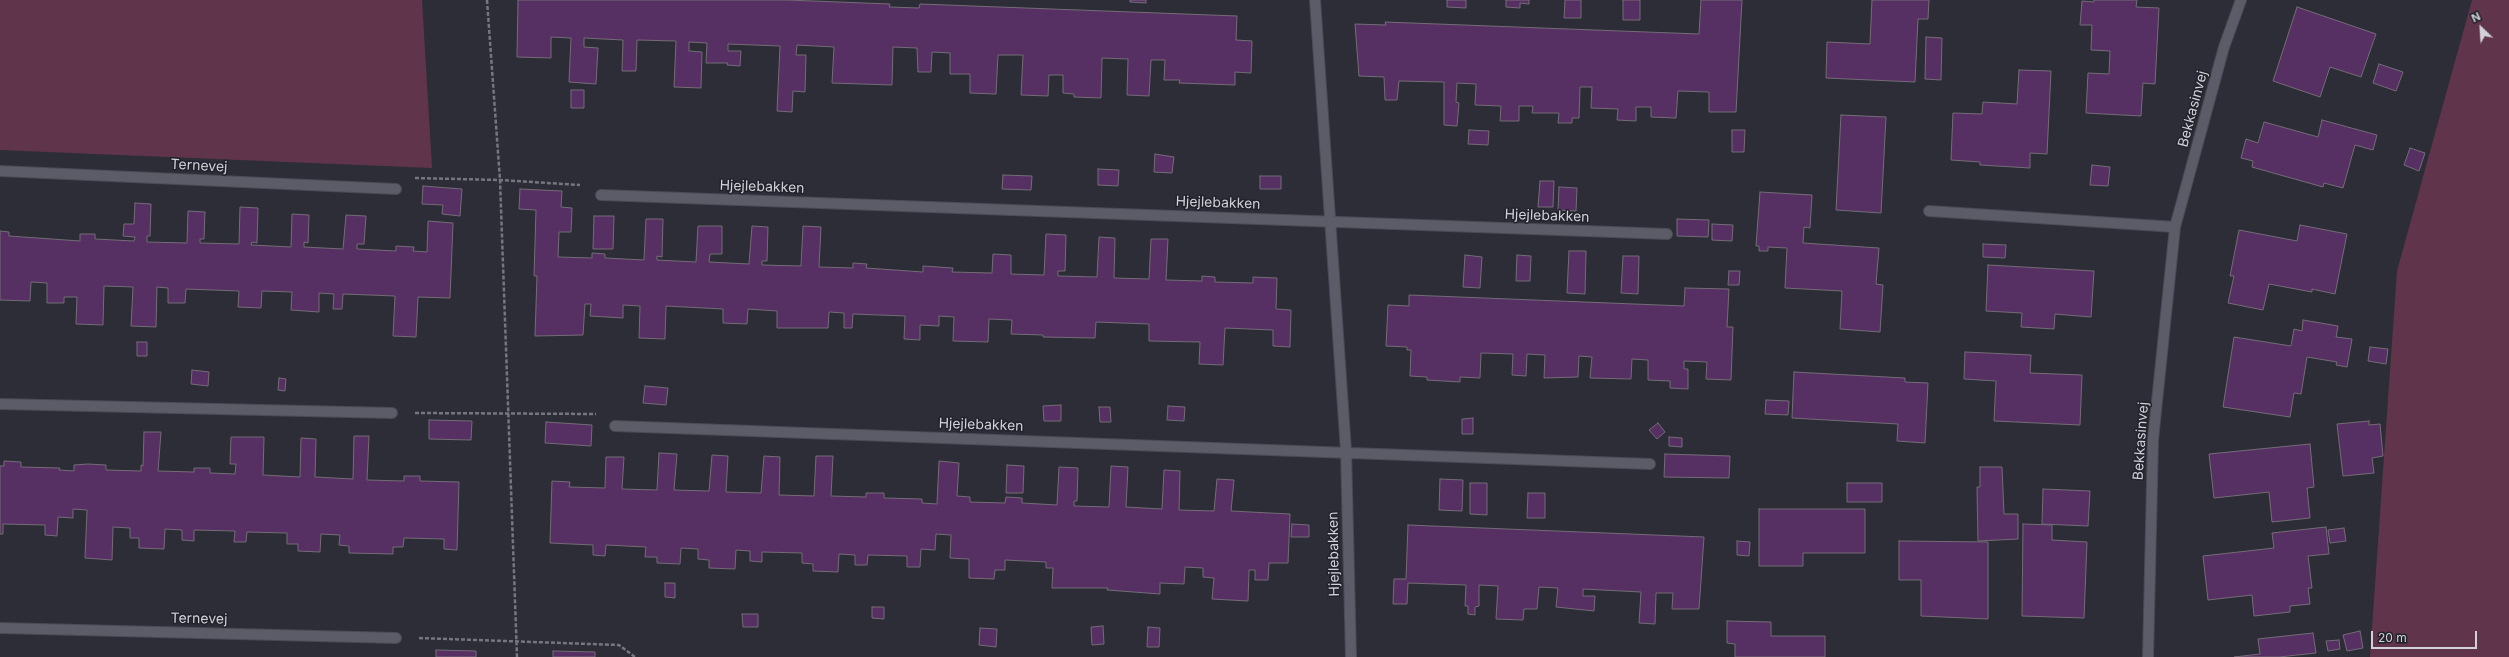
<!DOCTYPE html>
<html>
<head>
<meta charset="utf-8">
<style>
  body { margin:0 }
  #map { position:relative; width:2509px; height:657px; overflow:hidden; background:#2d2d38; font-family:Inter,sans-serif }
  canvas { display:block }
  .north { position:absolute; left:2461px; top:8px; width:40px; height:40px; -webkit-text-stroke:3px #23232d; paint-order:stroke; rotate:335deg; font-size:11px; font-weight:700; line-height:16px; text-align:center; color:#d1d1d8 }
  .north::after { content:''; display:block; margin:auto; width:14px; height:18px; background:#d1d1d8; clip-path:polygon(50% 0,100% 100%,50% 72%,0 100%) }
  .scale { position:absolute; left:2371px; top:631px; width:106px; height:18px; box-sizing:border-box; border:2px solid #d1d1d8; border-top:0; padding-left:5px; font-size:12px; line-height:14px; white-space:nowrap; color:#d1d1d8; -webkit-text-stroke:3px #23232d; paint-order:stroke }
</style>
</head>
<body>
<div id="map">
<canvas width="2509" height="657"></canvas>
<div class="north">N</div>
<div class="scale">20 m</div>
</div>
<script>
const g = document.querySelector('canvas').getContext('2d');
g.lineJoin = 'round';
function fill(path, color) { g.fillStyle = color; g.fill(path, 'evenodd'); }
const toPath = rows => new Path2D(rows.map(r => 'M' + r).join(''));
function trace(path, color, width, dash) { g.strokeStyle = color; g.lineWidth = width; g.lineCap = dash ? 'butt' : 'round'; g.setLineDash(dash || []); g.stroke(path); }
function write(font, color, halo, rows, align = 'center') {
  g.font = font + ' Inter,sans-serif'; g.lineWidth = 3; g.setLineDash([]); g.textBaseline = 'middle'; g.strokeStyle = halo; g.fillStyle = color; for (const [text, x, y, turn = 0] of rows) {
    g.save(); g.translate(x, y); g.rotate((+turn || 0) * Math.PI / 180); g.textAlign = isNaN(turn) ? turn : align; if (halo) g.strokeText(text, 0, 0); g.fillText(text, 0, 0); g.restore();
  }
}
const green = toPath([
  [0,0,422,0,432,168,0,150],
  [2472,0,2509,0,2509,657,2370,657,2397,271]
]);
const building = toPath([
  [518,0,787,0,890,4,889,7,919,8,920,4,1237,16,1236,40,1252,41,1251,73,1235,72,1235,85,1179,83,1180,80,1164,80,1165,60,1151,60,1149,96,1127,95,1128,59,1102,58,1101,98,1074,97,1074,94,1063,93,1063,75,1049,75,1048,96,1021,95,1023,55,998,55,996,94,970,93,970,74,950,74,950,53,932,52,931,72,918,72,917,48,893,47,892,85,832,83,834,47,797,45,796,55,806,55,805,92,793,91,792,112,777,111,780,46,728,44,728,51,741,51,740,66,727,65,728,63,706,63,707,43,689,42,689,51,702,52,701,88,674,87,676,41,637,40,636,71,622,71,623,40,584,38,584,47,598,48,596,84,569,82,571,38,551,37,551,58,517,57,518,0],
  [1130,0,1146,0,1146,3,1130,2,1130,0],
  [1447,0,1466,0,1466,8,1447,7,1447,0],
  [1506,0,1529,0,1529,4,1520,3,1520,8,1506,7,1506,0],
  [1565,0,1581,0,1581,18,1564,18,1565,0],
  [1623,0,1640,0,1640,20,1623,20,1623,0],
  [1701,0,1742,0,1736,112,1709,112,1709,92,1678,91,1676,118,1651,117,1651,107,1636,107,1636,121,1617,120,1618,109,1591,108,1592,87,1580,87,1579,118,1572,118,1572,123,1558,123,1559,113,1532,113,1533,106,1519,106,1519,121,1500,121,1501,106,1475,105,1476,84,1457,83,1456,102,1459,103,1457,126,1444,125,1444,82,1399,81,1397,100,1385,100,1384,77,1359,76,1355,24,1386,25,1385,22,1699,34,1701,0],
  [1872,0,1929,0,1928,19,1918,19,1915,82,1826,78,1827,42,1870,44,1872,0],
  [2094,0,2137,0,2136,7,2159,8,2155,84,2143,83,2141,116,2086,113,2088,73,2109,74,2110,51,2091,50,2092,25,2080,25,2082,1,2094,2,2094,0],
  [2297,7,2376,34,2361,77,2330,67,2320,97,2273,81,2297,7],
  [1926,37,1942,38,1941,80,1925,79,1926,37],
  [2379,64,2403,72,2396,91,2373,83,2379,64],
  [2019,70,2051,71,2047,154,2030,153,2030,168,1980,165,1980,162,1951,160,1953,113,1982,114,1983,102,2017,104,2019,70],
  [571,90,584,90,584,108,571,108,571,90],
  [1841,115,1886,117,1881,213,1836,210,1841,115],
  [2322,120,2377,135,2373,150,2355,145,2343,188,2324,183,2323,187,2252,167,2253,161,2241,158,2246,139,2258,143,2264,122,2318,137,2322,120],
  [1469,130,1489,131,1488,145,1468,144,1469,130],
  [1732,130,1745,130,1744,152,1732,152,1732,130],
  [2410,148,2425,153,2419,171,2404,165,2410,148],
  [1155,154,1174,157,1172,173,1154,172,1155,154],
  [2092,165,2110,167,2108,186,2090,185,2092,165],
  [1098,169,1119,170,1118,186,1098,185,1098,169],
  [1003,175,1032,176,1031,190,1002,189,1003,175],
  [1260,176,1281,176,1281,189,1260,189,1260,176],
  [1540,181,1554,181,1553,207,1538,207,1540,181],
  [423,186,462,189,460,216,442,214,443,205,422,204,423,186],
  [1559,187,1577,188,1576,211,1558,210,1559,187],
  [520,189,562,191,561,207,572,208,571,232,559,232,558,257,592,258,592,253,605,254,605,258,644,260,646,219,663,219,662,257,657,256,657,260,696,262,698,226,722,226,722,254,710,254,709,262,749,264,752,226,768,227,767,261,762,261,762,265,801,266,803,226,821,227,819,267,853,268,853,263,867,264,866,268,923,272,923,266,953,268,952,272,992,273,993,254,1011,255,1011,274,1044,275,1046,234,1066,235,1065,271,1058,271,1058,276,1097,277,1099,237,1115,238,1114,278,1149,279,1151,239,1168,239,1166,280,1202,281,1202,276,1215,277,1215,282,1253,283,1253,277,1277,278,1276,309,1291,310,1290,347,1273,346,1273,330,1225,328,1223,365,1199,364,1200,342,1149,341,1149,324,1096,322,1095,338,1043,337,1043,335,1011,334,1012,320,989,319,988,342,953,341,954,317,939,316,939,326,920,325,920,340,904,339,905,316,853,314,852,328,844,328,844,313,829,312,828,328,777,328,777,311,748,309,747,324,723,323,723,309,666,306,665,339,639,338,640,306,623,305,623,318,590,316,591,304,585,304,583,335,535,336,537,276,534,276,536,210,519,209,520,189],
  [1760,192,1812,195,1810,228,1804,227,1803,243,1879,248,1876,284,1883,285,1880,332,1840,329,1842,291,1785,288,1787,248,1768,247,1768,251,1759,251,1759,246,1756,246,1760,192],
  [135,203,151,204,150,236,147,236,147,242,187,243,188,211,205,212,204,239,200,239,200,243,239,244,240,207,258,208,257,243,252,242,251,245,291,247,292,214,309,215,308,243,304,242,304,247,343,249,346,215,366,216,364,244,357,244,357,249,396,251,396,246,414,247,413,251,427,252,428,221,453,223,450,298,418,297,416,337,393,336,395,296,343,294,342,309,333,309,334,294,319,293,319,312,291,310,292,292,262,291,261,308,238,307,239,291,186,289,185,303,168,303,168,288,157,287,156,327,131,326,133,287,104,286,103,325,76,324,77,297,64,297,64,303,47,303,47,283,31,282,30,301,0,300,0,231,9,232,9,236,80,241,80,234,95,234,95,239,134,241,135,237,123,236,124,224,134,224,135,203],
  [594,216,614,216,613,249,593,249,594,216],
  [1677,219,1709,220,1708,237,1677,236,1677,219],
  [1712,224,1733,225,1732,241,1712,240,1712,224],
  [2300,225,2347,234,2335,294,2312,289,2312,292,2269,284,2263,310,2228,303,2234,276,2230,276,2239,230,2297,241,2300,225],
  [1983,244,2006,245,2005,258,1983,257,1983,244],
  [1569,251,1586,251,1585,294,1567,293,1569,251],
  [1465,255,1482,257,1480,288,1463,287,1465,255],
  [1517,255,1531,256,1530,281,1516,281,1517,255],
  [1623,256,1639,256,1638,294,1621,293,1623,256],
  [1988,265,2094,271,2091,317,2055,314,2054,329,2021,327,2022,313,1986,311,1988,265],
  [1729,271,1740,271,1739,285,1728,285,1729,271],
  [1685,288,1729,289,1727,327,1733,327,1731,380,1706,379,1707,362,1684,361,1684,369,1688,369,1688,389,1670,388,1670,381,1648,380,1648,360,1632,359,1631,379,1590,378,1592,357,1579,356,1578,377,1544,378,1545,355,1527,354,1526,376,1512,375,1513,354,1481,353,1480,378,1460,377,1460,382,1427,380,1427,377,1410,376,1411,350,1407,350,1407,347,1386,346,1388,305,1409,306,1409,295,1684,306,1685,288],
  [2303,320,2338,326,2336,337,2352,339,2347,367,2336,365,2337,362,2307,357,2301,394,2294,393,2290,417,2223,407,2234,337,2291,346,2294,329,2302,331,2303,320],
  [137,342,147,342,147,356,137,356,137,342],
  [2370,347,2388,349,2386,364,2368,361,2370,347],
  [1965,352,2031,355,2030,373,2082,375,2080,425,1994,421,1996,381,1964,379,1965,352],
  [192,370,209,372,208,386,191,384,192,370],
  [1794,372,1905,378,1905,382,1928,383,1925,443,1897,441,1898,424,1792,418,1794,372],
  [279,378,286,379,285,391,278,390,279,378],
  [645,386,668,388,666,405,643,403,645,386],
  [1766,400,1789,401,1788,415,1765,414,1766,400],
  [1061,405,1061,421,1044,421,1043,406,1061,405],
  [1168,406,1185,407,1184,421,1167,420,1168,406],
  [1099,407,1110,407,1111,422,1100,422,1099,407],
  [1473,418,1473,434,1462,434,1462,419,1473,418],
  [429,420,472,421,471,440,429,439,429,420],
  [2369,421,2369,425,2380,424,2383,456,2372,458,2374,473,2343,476,2337,424,2369,421],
  [546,422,592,425,591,446,545,443,546,422],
  [1658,423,1665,432,1657,439,1649,430,1658,423],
  [144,432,161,432,158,471,194,472,194,468,210,468,210,473,235,474,236,464,230,464,231,437,264,437,263,475,300,477,301,438,316,439,315,477,353,479,354,436,369,436,367,480,404,481,404,476,420,476,420,481,459,482,457,550,444,549,444,539,404,538,403,547,393,547,393,554,349,553,349,546,339,545,340,535,321,534,320,552,298,551,298,544,287,544,287,533,247,532,246,542,234,542,235,531,194,530,194,541,182,540,182,530,165,529,164,549,139,548,139,538,130,538,130,528,113,527,112,560,85,558,87,510,73,509,73,518,58,517,57,536,45,535,45,525,3,524,3,534,0,534,0,466,4,466,4,461,21,462,21,467,60,468,59,470,74,471,74,465,88,464,106,465,106,470,141,471,141,465,143,466,144,432],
  [1669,437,1682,438,1682,447,1669,446,1669,437],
  [2310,444,2314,487,2307,488,2310,518,2272,522,2269,492,2214,498,2209,454,2310,444],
  [659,453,677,454,674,490,709,491,712,455,728,456,726,492,761,493,764,456,780,457,779,495,814,496,816,456,833,456,831,496,866,497,866,493,884,493,884,498,922,499,922,503,937,504,939,461,959,463,957,496,970,497,970,502,1005,503,1006,497,1022,498,1022,503,1057,505,1059,467,1078,468,1077,501,1074,501,1074,506,1109,507,1111,466,1128,467,1126,507,1162,509,1164,470,1180,471,1179,510,1214,511,1217,479,1234,480,1231,511,1290,514,1288,563,1269,563,1268,580,1255,580,1255,570,1249,570,1248,601,1212,599,1214,578,1203,577,1203,568,1185,567,1184,584,1160,583,1160,594,1107,590,1108,588,1052,588,1053,568,1046,568,1046,562,1005,560,1005,570,995,570,994,579,969,578,969,559,950,558,951,535,936,534,935,550,921,549,920,567,907,567,907,556,868,555,867,565,855,565,855,555,839,554,838,572,813,571,813,564,802,563,802,553,762,552,762,562,750,561,750,551,736,550,735,569,709,568,709,560,698,559,698,549,681,548,680,564,657,563,657,557,645,557,646,547,606,545,605,556,593,555,593,545,550,543,552,481,570,482,569,487,605,488,606,457,624,457,622,489,657,490,659,453],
  [1665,454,1730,456,1729,478,1664,477,1665,454],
  [1007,465,1024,466,1023,493,1006,493,1007,465],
  [1980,467,2002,467,2004,514,2018,514,2018,539,1978,541,1977,487,1980,487,1980,467],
  [1440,479,1463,480,1462,511,1439,510,1440,479],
  [1470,483,1487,483,1487,515,1470,514,1470,483],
  [1847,483,1882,483,1882,502,1847,502,1847,483],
  [2043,489,2090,491,2088,526,2042,524,2043,489],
  [1528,493,1545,493,1545,518,1527,518,1528,493],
  [1759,509,1865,509,1865,553,1803,553,1803,566,1759,566,1759,509],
  [1292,524,1309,525,1309,537,1291,537,1292,524],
  [2023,524,2052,525,2052,540,2087,542,2084,618,2022,616,2023,524],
  [1408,525,1704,537,1699,609,1672,609,1673,593,1656,593,1655,624,1639,623,1641,592,1583,589,1583,596,1595,596,1594,611,1556,607,1558,588,1539,587,1537,609,1524,609,1523,620,1496,619,1498,586,1479,585,1479,606,1475,607,1475,615,1468,614,1468,606,1465,606,1466,585,1408,583,1407,604,1393,604,1394,579,1406,579,1408,525],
  [2326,527,2329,554,2308,556,2312,588,2308,588,2310,604,2290,606,2290,612,2254,616,2252,595,2208,600,2203,556,2274,548,2272,533,2326,527],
  [2344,528,2346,541,2330,543,2328,530,2344,528],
  [1737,541,1750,542,1749,556,1737,555,1737,541],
  [1899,541,1988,542,1988,619,1921,616,1921,580,1899,580,1899,541],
  [665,583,675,583,675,598,665,597,665,583],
  [872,607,884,607,884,619,872,618,872,607],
  [742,614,758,614,758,627,743,627,742,614],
  [1727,621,1771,622,1771,636,1825,636,1825,657,1735,657,1735,644,1727,643,1727,621],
  [1103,626,1104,644,1092,645,1091,627,1103,626],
  [1148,627,1160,628,1159,647,1147,647,1148,627],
  [980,628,997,629,996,647,979,645,980,628],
  [2360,631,2363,648,2347,651,2343,635,2360,631],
  [2313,633,2316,653,2279,657,2234,657,2260,654,2258,639,2313,633],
  [2339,640,2340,649,2328,651,2326,641,2339,640],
  [436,650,476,651,476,657,436,657,436,650],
  [553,651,595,652,595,657,553,657,553,651]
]);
const path = toPath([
  [487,0,500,180,517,657],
  [415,178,500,180,580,185],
  [415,413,596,414],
  [419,638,619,645,635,657]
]);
const minor = toPath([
  [1315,0,1346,451,1351,657],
  [0,171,396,189],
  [601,195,1667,234],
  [1929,211,2175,227],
  [0,404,392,413],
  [615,426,1650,464],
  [0,628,396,638],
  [2148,657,2153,440,2175,227,2224,47,2241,0]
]);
const streetNames = [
  ["Bekkasinvej",2193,109,-75],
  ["Ternevej",199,166,3],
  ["Hjejlebakken",762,187,2],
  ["Hjejlebakken",1218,203,2],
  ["Hjejlebakken",1547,216,2],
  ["Hjejlebakken",981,425,2],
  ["Bekkasinvej",2141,441,-86],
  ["Hjejlebakken",1334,554,-91],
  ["Ternevej",199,619,1]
];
fill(green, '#60354b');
fill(building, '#573063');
trace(building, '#746c77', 1);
trace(minor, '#4a4a53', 12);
trace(path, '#76767f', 2.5, [4, 2]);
trace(minor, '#5c5c68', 10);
write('14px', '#d1d1d8', '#23232d', streetNames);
</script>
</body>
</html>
